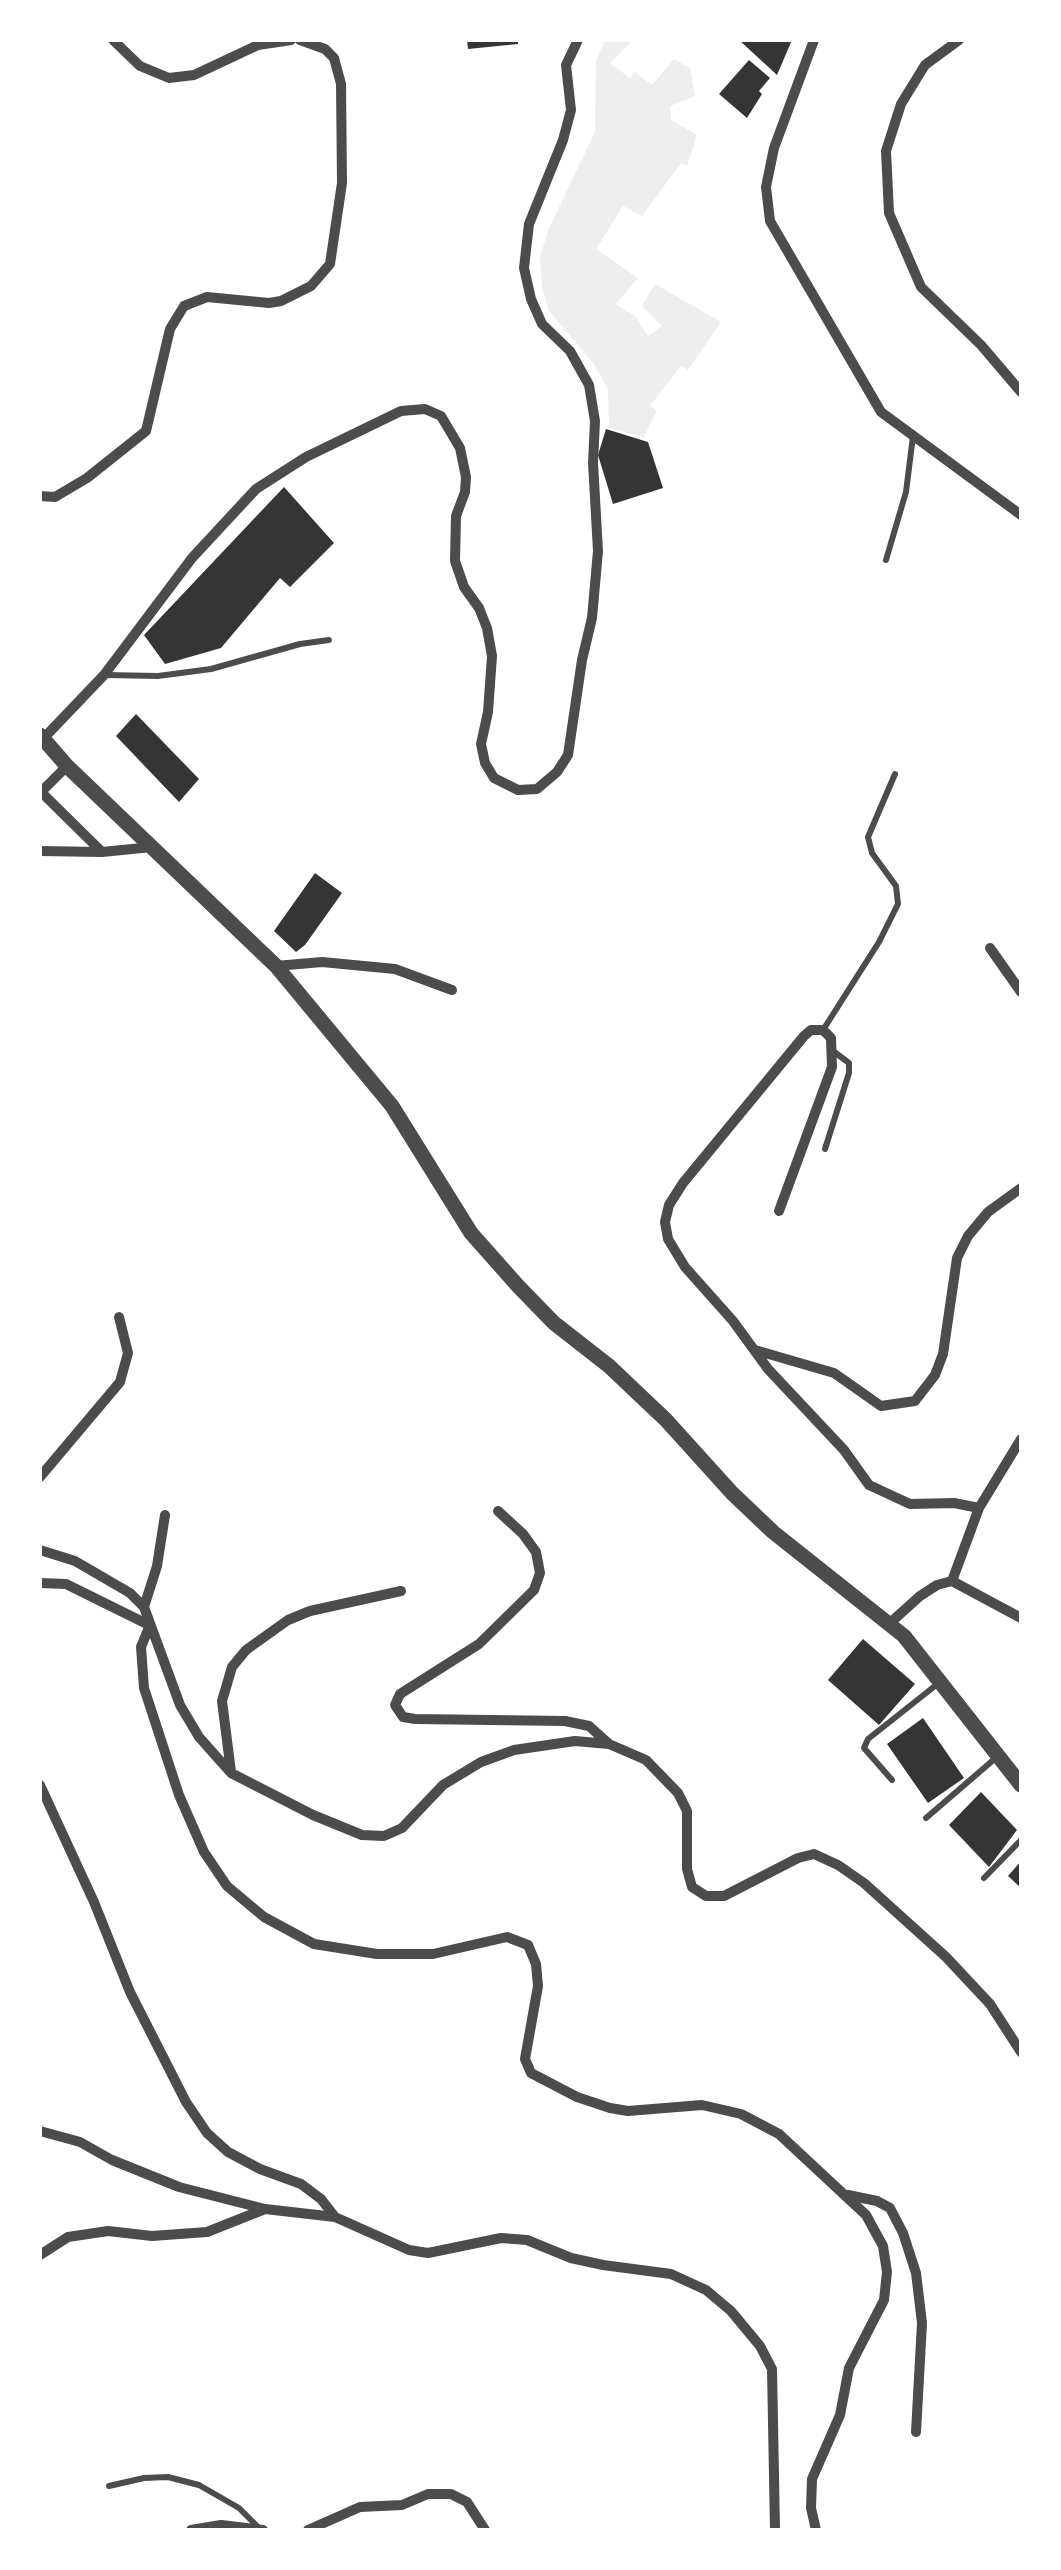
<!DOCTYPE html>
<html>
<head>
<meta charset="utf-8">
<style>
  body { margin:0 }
  #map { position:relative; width:1061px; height:2570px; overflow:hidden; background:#fff; font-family:"DM Sans",sans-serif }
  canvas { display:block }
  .frame { position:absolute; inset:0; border:42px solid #fff; pointer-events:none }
</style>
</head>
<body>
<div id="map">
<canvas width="1061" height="2570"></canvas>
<div class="frame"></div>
</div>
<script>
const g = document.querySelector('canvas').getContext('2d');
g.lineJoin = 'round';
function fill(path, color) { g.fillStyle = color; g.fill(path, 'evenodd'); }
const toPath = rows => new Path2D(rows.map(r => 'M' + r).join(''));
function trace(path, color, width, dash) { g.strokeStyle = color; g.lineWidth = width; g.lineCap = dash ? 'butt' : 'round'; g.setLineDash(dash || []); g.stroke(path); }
const green = toPath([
  [605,40,633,40,610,63,630,78,635,72,652,85,674,59,690,68,695,96,670,106,671,120,697,135,687,166,681,163,642,216,623,206,596,249,638,278,616,304,636,317,648,336,662,326,642,306,655,284,721,322,688,370,681,366,650,406,657,410,644,437,609,428,608,389,593,363,549,311,542,288,540,258,548,230,595,132,596,61]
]);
const building = toPath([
  [467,40,518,40,518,44,468,49],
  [739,40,792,40,777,75],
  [749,60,770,78,759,91,762,94,747,118,719,94],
  [606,429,648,442,663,488,613,504,598,455],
  [284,487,334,543,290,587,280,578,221,648,165,664,144,635],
  [136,714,199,779,179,802,116,736],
  [315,873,342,893,305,945,296,952,274,931],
  [863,1639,915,1684,879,1725,828,1680],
  [923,1718,964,1778,928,1803,887,1744],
  [981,1792,1017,1830,989,1867,949,1825],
  [1021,1861,1021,1888,1008,1876]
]);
const service = toPath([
  [886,560,906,492,913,436],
  [105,675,158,676,211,669,300,644,329,640],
  [823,1030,879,942,898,904,896,886,872,853,868,837,895,774],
  [825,1149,849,1073,849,1063,833,1051],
  [892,1780,864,1748,868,1739,940,1682],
  [926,1818,998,1756],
  [984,1878,1021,1840],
  [109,2486,144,2478,168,2477,199,2485,239,2508,259,2528]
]);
const minor = toPath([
  [113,40,140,66,169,78,194,75,258,45,291,40],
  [814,40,774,148,766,187,770,221,881,412,1021,515],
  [959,40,925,65,901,104,886,151,889,213,921,287,981,345,1021,392],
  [40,496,55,497,87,478,146,431,170,329,184,306,207,297,269,303,281,301,311,286,330,264,342,183,341,84,334,58,325,49,300,40],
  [41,741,104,675,192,558,256,489,306,457,401,411,425,409,441,416,460,448,466,477,465,492,456,516,455,561,464,587,479,608,487,628,492,656,488,712,481,744,485,763,494,778,518,790,537,789,557,772,568,755,582,660,592,618,598,551,593,463,595,421,589,385,570,351,542,324,531,299,524,268,529,224,563,140,571,110,566,65,578,40],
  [40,791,102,852],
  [40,793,67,766],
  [40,851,102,852,152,847],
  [990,948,1021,992],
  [276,966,322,962,395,969,452,990],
  [779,1211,832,1067,831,1038,823,1030,811,1030,804,1036,683,1183,669,1205,665,1222,668,1239,685,1267,733,1321,768,1369,844,1450,869,1485,910,1504,954,1503,979,1508],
  [755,1350,834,1373,881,1406,915,1401,935,1375,943,1354,957,1258,968,1236,988,1212,1021,1188],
  [40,1477,120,1382,128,1353,119,1317],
  [498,1511,523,1534,536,1552,540,1573,534,1590,479,1644,400,1694,395,1705,403,1717,415,1719,565,1721,589,1726,609,1744],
  [40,1550,75,1561,130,1593,144,1607,180,1705,199,1737,231,1773,313,1815,362,1835,384,1836,402,1828,443,1785,481,1762,514,1750,575,1741,609,1744,646,1760,678,1793,687,1811,687,1869,692,1887,706,1896,724,1896,798,1858,814,1854,838,1865,864,1883,946,1957,990,2004,1021,2052],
  [952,1581,979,1508,1021,1439],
  [40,1583,66,1584,149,1625],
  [144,1607,157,1566,165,1515],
  [890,1623,920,1596,937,1585,952,1581,1021,1618],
  [150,1625,141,1647,144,1688,179,1795,204,1852,227,1886,264,1917,314,1944,377,1954,433,1954,507,1937,528,1945,536,1964,538,1986,525,2059,531,2073,577,2097,610,2108,628,2111,702,2105,741,2114,779,2134,866,2215,883,2246,887,2272,884,2300,849,2368,840,2415,812,2479,811,2508,816,2530],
  [231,1772,222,1701,232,1667,246,1650,288,1620,310,1611,401,1591],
  [40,1785,94,1902,130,1992,186,2102,207,2133,228,2152,260,2169,301,2184,321,2199,335,2217],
  [40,2131,80,2142,112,2160,179,2187,265,2209],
  [848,2195,877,2201,890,2208,903,2233,916,2273,922,2323,916,2432],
  [40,2255,68,2237,108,2231,152,2236,207,2232,265,2209,335,2217,409,2250,428,2253,501,2238,527,2240,571,2258,603,2265,671,2274,706,2290,731,2311,760,2346,772,2369,775,2530],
  [191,2530,221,2525,263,2530],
  [308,2530,360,2507,402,2505,428,2494,451,2494,467,2502,485,2530]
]);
const tertiary = toPath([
  [40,735,67,766,276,966,392,1106,471,1233,518,1286,554,1323,609,1366,666,1420,732,1493,773,1532,904,1636,1021,1785]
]);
fill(green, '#eee');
fill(building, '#353535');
trace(service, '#4c4c4c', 6);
trace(minor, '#4c4c4c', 10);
trace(tertiary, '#4c4c4c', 15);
</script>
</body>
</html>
